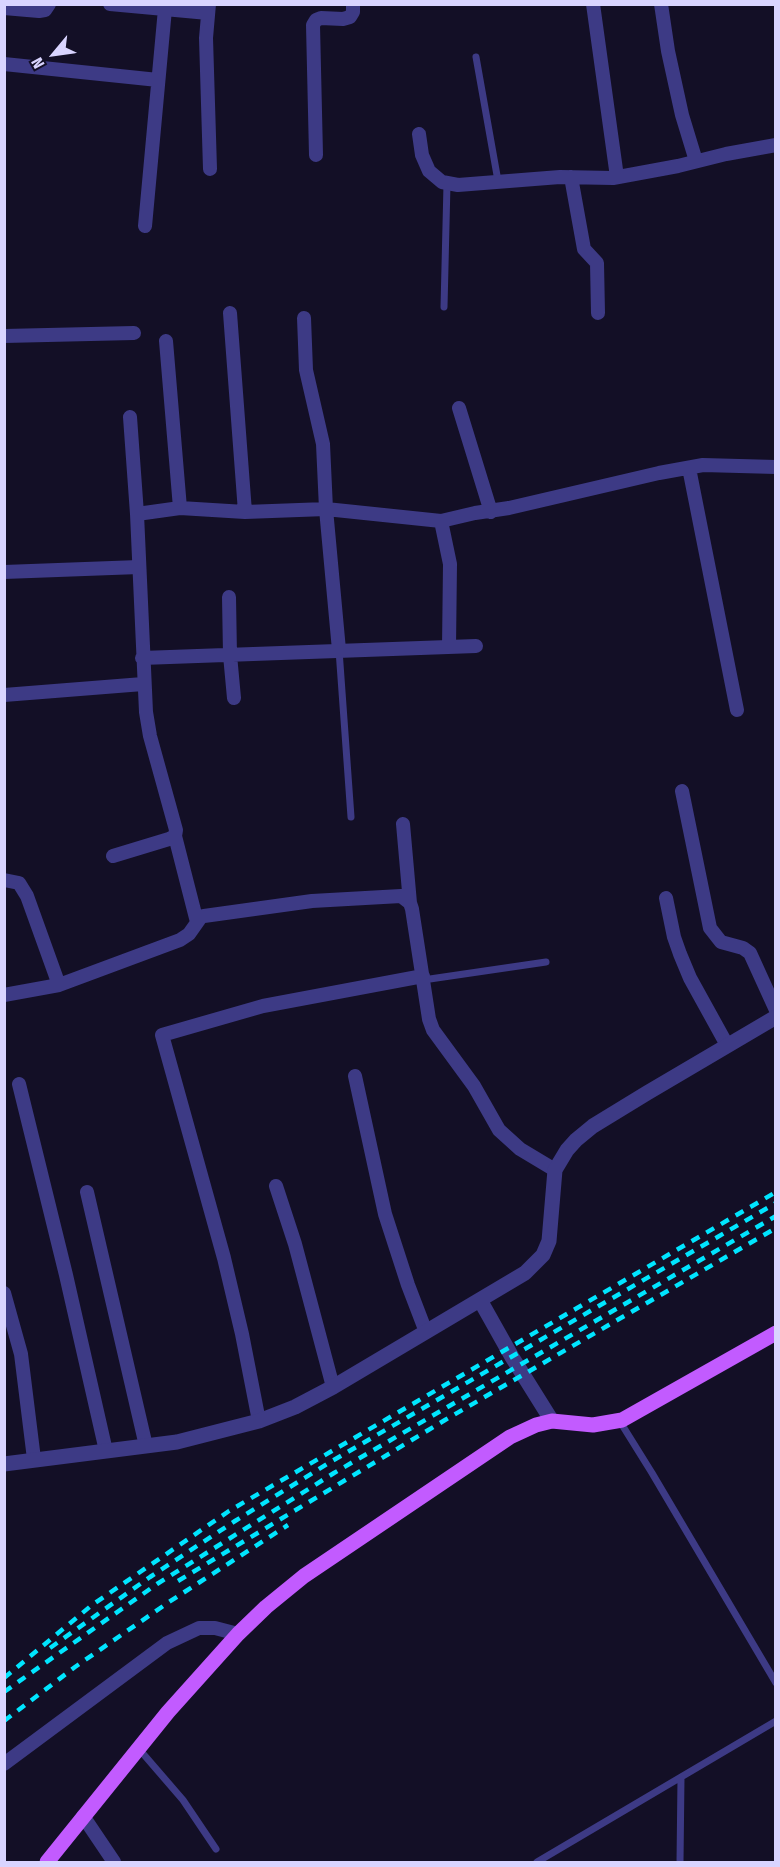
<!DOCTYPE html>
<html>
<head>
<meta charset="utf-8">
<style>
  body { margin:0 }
  #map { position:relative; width:780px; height:1867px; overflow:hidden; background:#130f26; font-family:"Fira Sans Condensed",sans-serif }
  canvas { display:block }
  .frame { position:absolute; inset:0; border:6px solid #d9d4ff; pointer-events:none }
  .north { position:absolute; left:24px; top:24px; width:60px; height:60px; -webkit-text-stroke:4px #130f26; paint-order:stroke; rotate:241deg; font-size:16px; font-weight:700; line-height:24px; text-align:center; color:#d9d4ff }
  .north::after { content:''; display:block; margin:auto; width:21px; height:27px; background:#d9d4ff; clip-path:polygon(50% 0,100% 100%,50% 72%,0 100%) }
</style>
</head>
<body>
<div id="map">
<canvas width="780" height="1867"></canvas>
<div class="frame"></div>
<div class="north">N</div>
</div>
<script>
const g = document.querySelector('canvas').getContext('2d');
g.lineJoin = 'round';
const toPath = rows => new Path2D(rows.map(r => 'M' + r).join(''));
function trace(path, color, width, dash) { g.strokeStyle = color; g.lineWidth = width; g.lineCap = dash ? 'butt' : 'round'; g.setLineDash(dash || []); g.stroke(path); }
const service = toPath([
  [476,57,498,181],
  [444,307,447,184],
  [339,650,351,817],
  [423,980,546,962],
  [619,1420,652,1473,776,1683],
  [139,1749,183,1800,216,1849],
  [537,1862,776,1721],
  [680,1862,681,1778]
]);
const minor = toPath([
  [110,4,208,13],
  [209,4,206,38,210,169],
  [593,4,617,177],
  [661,4,668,51,682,115,696,161],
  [4,8,39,11,45,10,49,4],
  [4,64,158,80],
  [419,134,422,155,429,171,442,182,458,185,560,177,613,178,678,166,726,154,776,145],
  [316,155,313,25,316,20,321,18,343,19,350,17,353,12,353,4],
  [571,177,584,249,597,263,598,313],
  [145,226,165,9],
  [230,313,245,512],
  [304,318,306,370,323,444,326,509,339,650],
  [4,336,134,333],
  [166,341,180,508],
  [459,408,491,512],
  [689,468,737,710],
  [137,514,180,508,245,512,326,509,441,521,475,513,509,508,659,473,703,465,776,467],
  [441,521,450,564,449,647],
  [4,572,139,567],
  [229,597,230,655,234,698],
  [142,658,476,646],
  [4,695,143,684],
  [682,791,710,928,721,942,743,948,750,953,776,1010],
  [403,824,410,903],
  [175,836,197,922],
  [113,856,169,839,175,836,176,830,150,736,146,712,137,514,130,417],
  [4,880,19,883,27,896,59,985],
  [666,898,674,937,680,954,690,978,727,1045],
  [4,995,59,985,180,940,189,934,201,917,204,916,312,901,401,896,410,903,412,909,429,1019,433,1030,474,1086,499,1130,520,1149,555,1170],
  [355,1076,385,1214,408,1285,426,1332],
  [19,1084,66,1275,106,1451],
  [276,1186,295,1244,333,1387],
  [87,1192,146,1446],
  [4,1293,21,1354,34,1459],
  [259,1421,242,1334,224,1258,162,1035,263,1006,423,976],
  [4,1764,167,1643,199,1628,215,1628,238,1634],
  [83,1816,114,1862]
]);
const tertiary = toPath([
  [480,1300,512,1357,552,1421],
  [4,1464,177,1442,259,1421,295,1407,333,1387,525,1273,543,1255,549,1241,555,1170,567,1150,576,1140,593,1126,647,1093,776,1017]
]);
const primary = toPath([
  [47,1862,168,1712,238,1634,266,1607,304,1576,510,1437,536,1425,552,1421,593,1425,622,1420,776,1333]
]);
const rail = toPath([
  [178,1581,445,1420,776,1228],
  [50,1648,150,1577,235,1521,327,1464,776,1203],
  [4,1678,92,1605,229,1511,776,1192],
  [4,1692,157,1584,334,1473,776,1216],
  [4,1721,75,1667,169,1602,288,1525]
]);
trace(service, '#3d3a85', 7);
trace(minor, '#3d3a85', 14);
trace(tertiary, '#3d3a85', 15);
trace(primary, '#c25bff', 15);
trace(rail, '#00e5ff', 4.5, [9, 8]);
</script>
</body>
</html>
